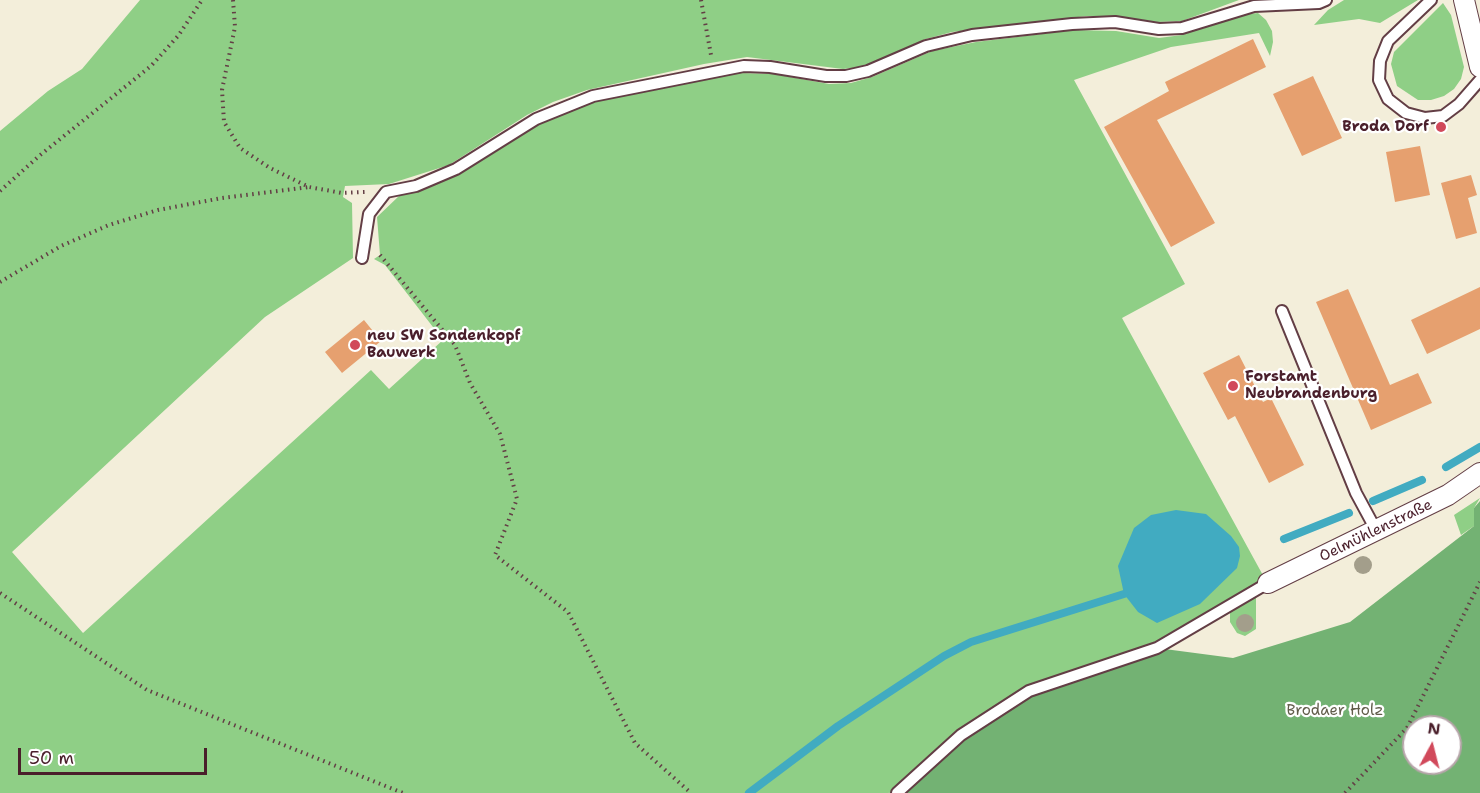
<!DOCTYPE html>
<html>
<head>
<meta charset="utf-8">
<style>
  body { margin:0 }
  #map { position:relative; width:1480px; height:793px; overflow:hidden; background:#f3eeda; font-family:"Shantell Sans",sans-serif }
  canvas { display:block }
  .north { position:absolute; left:1402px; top:715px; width:60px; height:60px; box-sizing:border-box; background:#fff; border:2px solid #b7a5aa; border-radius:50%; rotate:7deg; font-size:16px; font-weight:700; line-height:24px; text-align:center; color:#4a1f2b }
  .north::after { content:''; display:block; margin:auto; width:21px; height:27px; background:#d1495b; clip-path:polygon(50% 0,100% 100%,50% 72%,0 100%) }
  .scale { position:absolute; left:18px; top:748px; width:189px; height:27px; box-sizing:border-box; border:3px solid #4a1f2b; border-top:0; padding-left:8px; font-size:18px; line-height:21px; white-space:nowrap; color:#4a1f2b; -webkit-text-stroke:4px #fff; paint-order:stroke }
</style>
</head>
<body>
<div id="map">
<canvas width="1480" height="793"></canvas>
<div class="north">N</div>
<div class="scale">50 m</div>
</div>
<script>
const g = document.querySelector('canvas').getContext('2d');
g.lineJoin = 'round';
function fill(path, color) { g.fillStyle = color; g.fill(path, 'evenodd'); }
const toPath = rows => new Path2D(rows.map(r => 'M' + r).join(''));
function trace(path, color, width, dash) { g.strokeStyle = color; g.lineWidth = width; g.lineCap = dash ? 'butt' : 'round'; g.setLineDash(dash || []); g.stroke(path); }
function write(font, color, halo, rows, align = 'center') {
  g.font = font + ' "Shantell Sans",sans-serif'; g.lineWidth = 4.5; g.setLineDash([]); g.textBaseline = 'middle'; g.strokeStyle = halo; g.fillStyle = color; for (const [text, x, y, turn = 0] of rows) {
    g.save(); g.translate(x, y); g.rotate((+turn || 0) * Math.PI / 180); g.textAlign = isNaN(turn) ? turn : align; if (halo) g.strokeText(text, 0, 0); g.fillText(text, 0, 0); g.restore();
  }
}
const green = toPath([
  [140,0,1239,0,1182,21,1157,22,1117,16,1087,16,952,32,926,39,862,67,843,69,747,57,704,64,587,90,553,102,527,115,449,165,389,184,345,186,343,197,352,203,353,258,265,317,12,552,83,633,371,370,389,389,443,340,385,265,374,259,380,255,377,217,399,196,460,174,538,123,594,101,739,73,774,74,829,84,851,83,872,77,932,51,976,42,1074,30,1116,31,1159,38,1182,35,1239,15,1258,13,1266,20,1272,31,1273,42,1270,56,1259,33,1171,47,1074,80,1185,284,1122,318,1265,579,1156,646,899,790,888,793,0,793,0,131,48,91,82,69],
  [1344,0,1418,0,1380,23,1359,19,1314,25,1328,10],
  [1443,3,1451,15,1464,67,1461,79,1454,89,1444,96,1431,100,1418,100,1397,86,1391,64,1394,52],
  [1480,498,1474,508,1474,526,1461,535,1454,515],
  [1256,596,1256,629,1245,636,1237,633,1230,622,1230,612]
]);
const forest = toPath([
  [1480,501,1480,793,888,793,899,790,961,735,1029,691,1157,648,1233,658,1350,622,1474,526,1474,508],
  [1414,727,1450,727,1450,763,1414,763]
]);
const water = toPath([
  [1176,510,1206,514,1231,536,1239,547,1240,556,1237,568,1200,604,1157,623,1138,612,1124,594,1118,566,1134,528,1151,515]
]);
const stream = toPath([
  [1446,467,1480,447],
  [1373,501,1422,480],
  [1284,539,1349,513],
  [749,793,838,726,944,656,971,642,1124,594]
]);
const building = toPath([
  [1253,39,1266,67,1157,120,1215,223,1171,247,1104,127,1169,91,1165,82],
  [1313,76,1342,138,1302,156,1273,94],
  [1420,146,1430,195,1395,202,1386,152],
  [1471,175,1477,195,1468,198,1477,233,1456,239,1441,183],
  [1480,287,1480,329,1427,354,1411,320],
  [1348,289,1390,385,1418,373,1432,403,1371,430,1316,302],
  [364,320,381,341,342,373,325,352],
  [1239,355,1263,402,1271,398,1304,465,1269,483,1235,416,1228,420,1203,373]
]);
const path = toPath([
  [233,0,235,27,222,90,224,122,240,148,270,168,309,187,342,193,365,192],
  [701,0,711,55],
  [0,191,39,156,151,66,178,36,202,0],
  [380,255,455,345,470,383,500,434,517,499,495,555,568,612,635,743,691,793],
  [0,282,61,246,109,225,158,210,222,198,309,187],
  [0,593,147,690,403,793],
  [1345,793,1407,728,1480,582]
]);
const lane = toPath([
  [1431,0,1388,41,1380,61,1379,80,1388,99,1406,113,1425,118,1443,116,1459,104,1480,80],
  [362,258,369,214,386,192,416,186,456,169,536,119,593,96,744,66,770,67,826,76,846,76,868,71,926,46,972,35,1072,24,1115,22,1159,29,1182,28,1254,6,1319,3,1326,0],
  [1282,311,1356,493,1376,530],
  [897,793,961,735,1029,691,1157,648,1268,583]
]);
const street = toPath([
  [1464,0,1480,67],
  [1268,583,1448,495,1480,473]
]);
const trees = [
  [1363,565],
  [1245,623]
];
const markers = [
  [1441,127,6,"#d1495b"],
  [355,345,6,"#d1495b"],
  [1233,386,6,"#d1495b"]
];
const poiNames = [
  ["Broda Dorf",1429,127,"right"],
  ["neu SW Sondenkopf",367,336],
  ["Bauwerk",367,353],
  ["Forstamt",1245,377],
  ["Neubrandenburg",1245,394]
];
const streetNames = [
  ["Oelmühlenstraße",1376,531,-26]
];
const parkNames = [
  ["Brodaer Holz",1335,711]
];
fill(green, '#8fcf86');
fill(forest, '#73b273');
fill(water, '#41abc1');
trace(stream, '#41abc1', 8);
fill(building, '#e6a06f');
trace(lane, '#633e45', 14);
trace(street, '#633e45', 22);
trace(path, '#633e45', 4, [1.5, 4.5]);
trace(lane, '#fff', 10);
trace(street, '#fff', 20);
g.fillStyle = '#a39e8b';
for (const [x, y] of trees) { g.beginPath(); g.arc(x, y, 9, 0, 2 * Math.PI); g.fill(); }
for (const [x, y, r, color] of markers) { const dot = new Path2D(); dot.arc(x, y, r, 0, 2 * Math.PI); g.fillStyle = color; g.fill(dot); trace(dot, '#fff', 2); }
write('bold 15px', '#4a1f2b', '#fff', poiNames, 'left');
write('15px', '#4a1f2b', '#fff', streetNames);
write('15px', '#625d4b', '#fff', parkNames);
</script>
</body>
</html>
